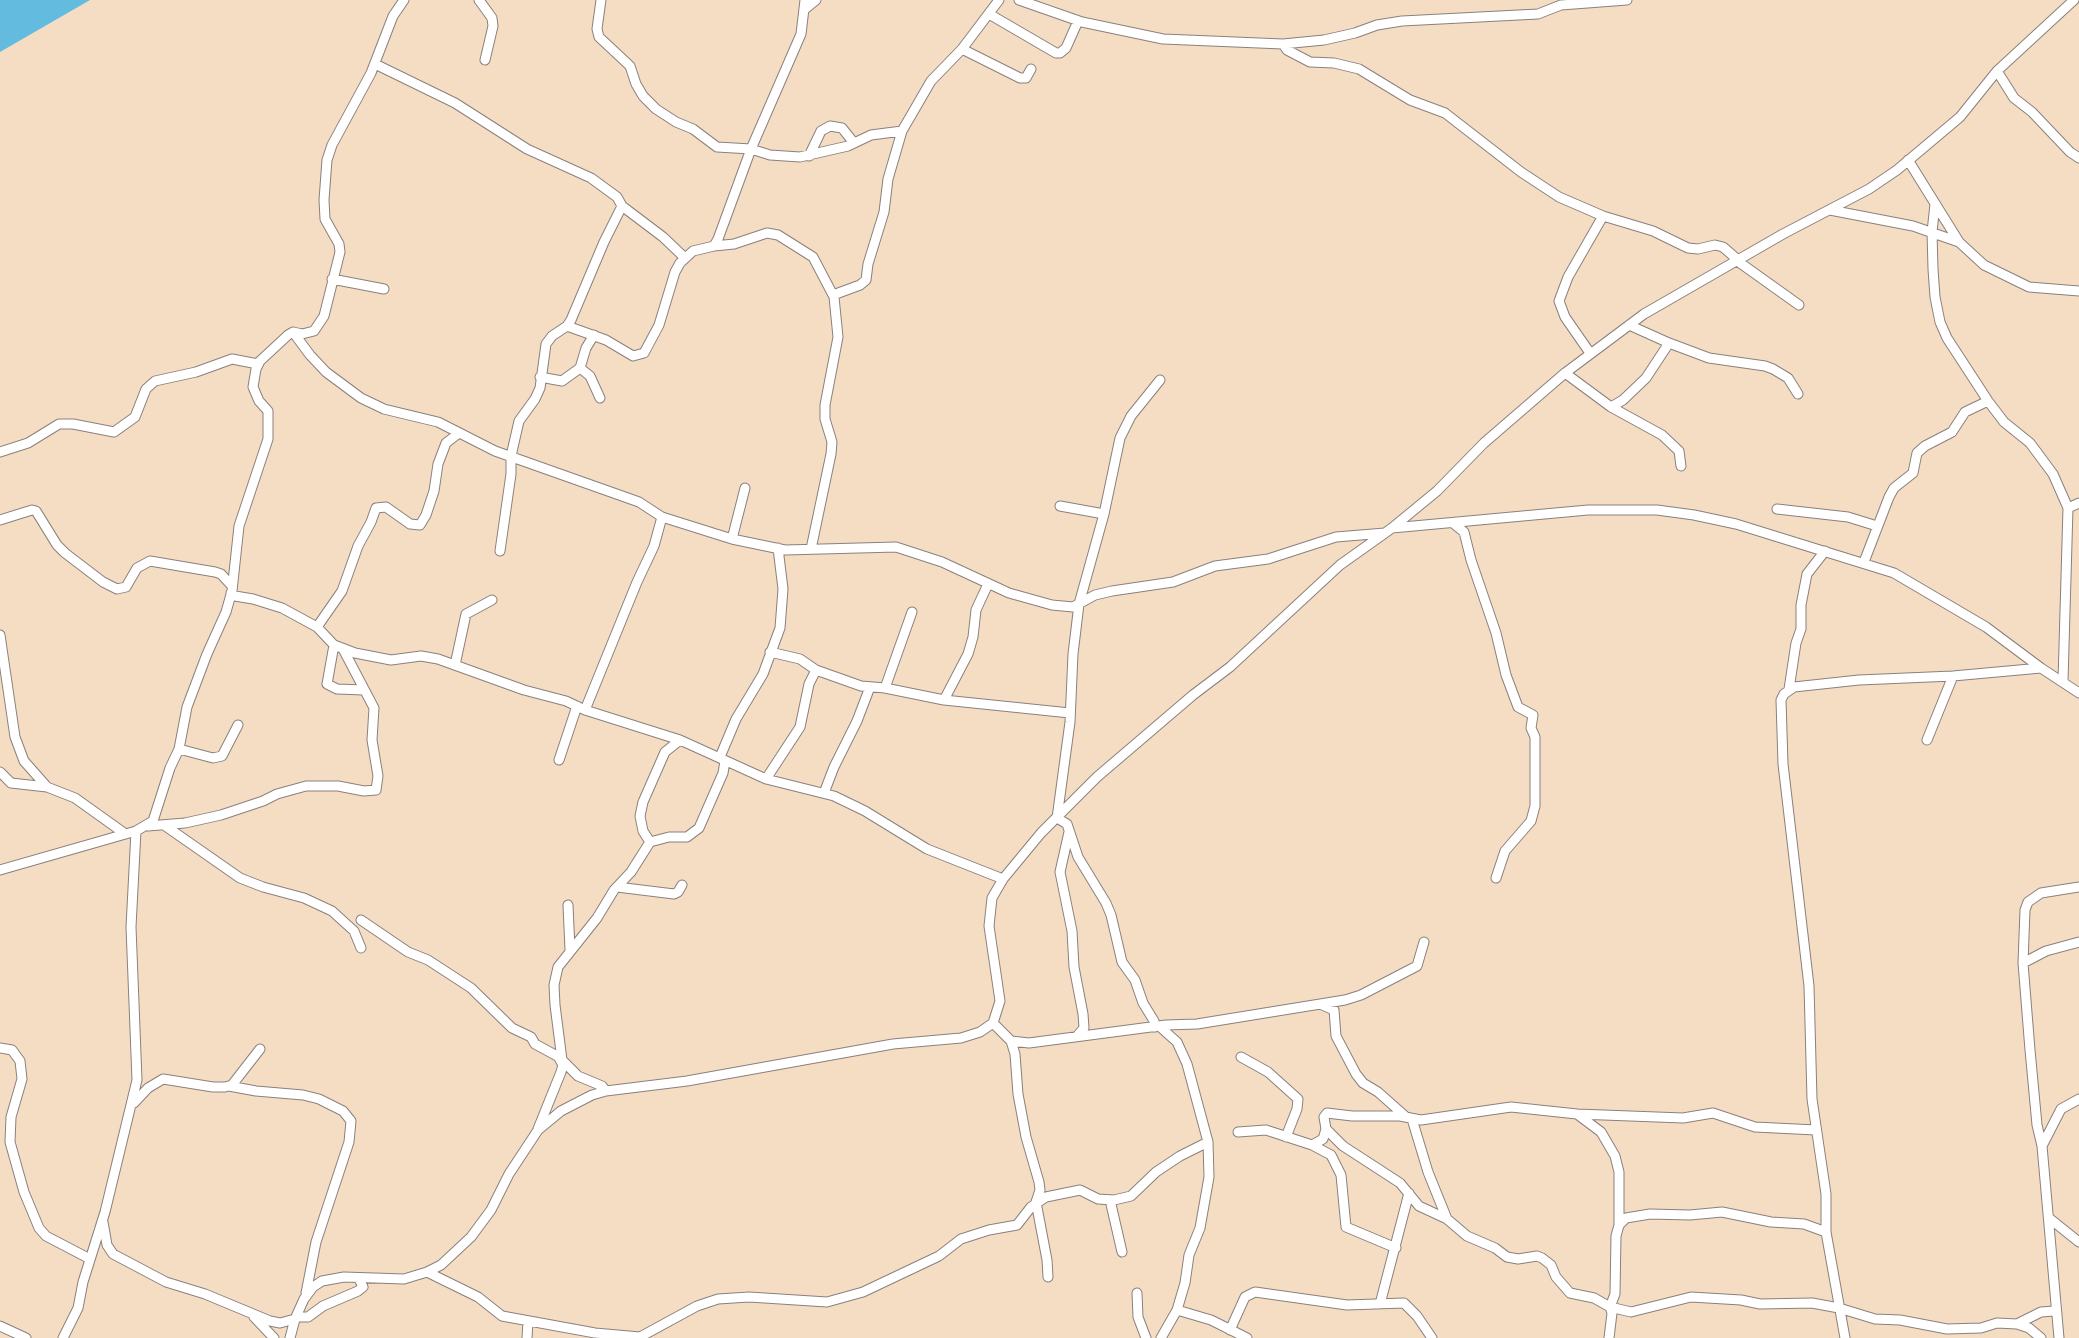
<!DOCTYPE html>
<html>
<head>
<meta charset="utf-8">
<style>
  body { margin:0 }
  canvas { display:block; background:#f4ddc2 }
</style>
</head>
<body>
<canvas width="2079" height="1338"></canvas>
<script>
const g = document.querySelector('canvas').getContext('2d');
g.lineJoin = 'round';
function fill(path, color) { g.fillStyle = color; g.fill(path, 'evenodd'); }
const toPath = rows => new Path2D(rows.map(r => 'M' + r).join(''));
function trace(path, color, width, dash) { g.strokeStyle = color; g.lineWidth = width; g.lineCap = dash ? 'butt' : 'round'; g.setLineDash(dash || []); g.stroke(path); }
const water = toPath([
  [0,0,90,0,0,52]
]);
const street = toPath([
  [479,0,492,18,493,26,485,60],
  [601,0,597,29,599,37,630,66,636,84,643,96,656,109,676,122,693,129,717,147,751,149,770,155,800,157,848,146,871,135,902,131],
  [1019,0,1082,22,1163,39,1283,44,1324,40,1355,33,1377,25,1402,21,1538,14,1561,5,1627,0],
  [805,9,816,0],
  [989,14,1056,53,1060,53,1066,48,1078,21],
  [1283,44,1287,50,1310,62,1334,63,1359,69,1410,100,1445,113,1521,172,1559,197,1603,216,1653,231,1688,248,1698,249,1715,245,1723,247,1738,260],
  [962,49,1020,78,1026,78,1031,69],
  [375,64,455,103,527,149,591,178,617,197,622,206,663,237,685,258],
  [1997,71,2014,98,2032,112,2070,152,2079,158],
  [809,156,821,131,830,126,842,128,854,143],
  [1908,160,1959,242,1984,265,2029,287,2079,291],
  [1935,204,1932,232,1933,269,1935,297,1940,322,1947,338,1988,401,2004,422,2030,443,2053,474,2068,508,2063,681],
  [1830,210,1913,226,1959,242],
  [714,246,734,244,767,233,778,235,813,257,834,297,838,337,825,405,825,419,832,442,831,454,811,549],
  [1736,260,1799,305],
  [332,279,384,289],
  [833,295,860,285,866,280,868,264,884,212,888,179,902,131,931,81,962,49,999,0],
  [1629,325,1669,343,1709,358,1765,366,1773,369,1788,378,1798,394],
  [567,326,606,340,633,356,644,353,659,325,675,272,680,263,693,251,714,246,718,239,751,149,801,34,805,0],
  [293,332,310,355,326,372,361,398,384,409,438,422,495,451,639,502,662,517,732,539,785,550,896,547,942,562,1009,593,1052,605,1073,607,1095,595,1112,591,1173,582,1215,566,1268,559,1336,537,1385,533],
  [594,335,586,348,580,368,590,376,600,398],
  [1590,353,1565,317,1559,301,1568,277,1603,216],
  [1565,373,1611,407,1662,435,1679,451,1681,466],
  [540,377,562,381,580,368],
  [1611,407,1623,400,1646,378,1669,343],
  [0,452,28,443,59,424,73,424,114,432,135,417,146,389,155,381,196,372,232,359,258,364],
  [1060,506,1104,514],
  [2068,508,2079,503],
  [1777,509,1848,517,1877,526],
  [0,520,32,510,36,511,57,545,65,553,103,582,117,589,126,587,137,568,150,561,215,572,221,574,232,586],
  [1453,523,1464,532,1471,560,1496,633,1506,675,1518,707,1533,715,1531,728,1535,737,1535,806,1531,821,1505,851,1496,878],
  [1392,528,1588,510,1657,510,1694,515,1736,524,1894,573,1986,627,2041,668,2079,693],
  [732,539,745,488],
  [500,551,511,474,511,456,519,421,535,399,540,388,546,344,552,336,567,326,571,320,604,242,622,206],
  [1864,562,1889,497,1894,488,1913,473,1917,453,1925,446,1952,432,1965,412,1988,401],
  [231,593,235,596,253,599,282,608,317,627,334,645,355,653,391,660,421,656,438,659,524,690,566,701,585,710,680,740,766,779,834,796,865,811,927,849,1003,879],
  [317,627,342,591,358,546,371,522,376,508,386,507,410,524,420,525,426,515,434,491,438,464,446,443,459,433],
  [0,635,15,737,24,761,47,787,75,798,124,833],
  [334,645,327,684,337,689,364,690],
  [770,652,800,659,816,670,861,686,885,688,944,700,1070,713],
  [455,665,466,614,492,600],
  [885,688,912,612],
  [1789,689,1796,643,1801,629,1801,605,1807,574,1825,551],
  [944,700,968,654,973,637,976,610,988,584],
  [585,710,637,582,654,546,662,517],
  [1927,740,1953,676],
  [179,749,213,758,222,756,238,725],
  [720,757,736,719,763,674,780,628,783,589,778,548],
  [559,760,577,706],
  [0,772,11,783,47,787],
  [766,779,800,727,809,684,816,670],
  [824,793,834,767,857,721,870,687],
  [164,825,240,878,263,887,304,898,332,911,354,931,361,948],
  [148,826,185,823,221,815,263,801,277,794,306,786,338,786,364,791,376,790,378,776,372,740,374,708,343,649],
  [1069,832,1060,872,1072,931,1074,967,1083,1014,1084,1028,1077,1036],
  [650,842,669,837,687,837,699,828,723,773,725,761],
  [650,842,643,831,640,816,643,802,665,752,680,740],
  [0,870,136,831,153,821,170,768,179,749,187,707,207,654,226,612,232,591,239,526,268,439,268,411,259,401,253,387,256,369,260,361,288,335,293,332,302,334,314,331,324,316,340,252,339,244,325,219,324,200,327,160,332,145,371,73,393,16,404,0],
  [617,887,674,894,678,892,682,885],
  [568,905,570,950],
  [361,920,408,952,428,960,471,988,512,1028,531,1037,535,1044,559,1057,578,1076,602,1086,606,1091],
  [2023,963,2046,951,2079,942],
  [1320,1004,1334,1010,1336,1036,1356,1074,1363,1083,1378,1092,1405,1116],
  [993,1023,1011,1041,1029,1043,1166,1025,1197,1024,1345,1000,1361,995,1417,966,1424,942],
  [1159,1026,1177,1042,1187,1064,1208,1142,1209,1177,1200,1228,1189,1255,1185,1283,1177,1310,1161,1338],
  [1155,1027,1154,1021,1143,1003,1135,980,1122,962,1111,915,1106,903,1078,857,1067,824,1057,818,1070,722,1073,654,1079,604,1104,514,1120,438,1131,416,1160,380],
  [1011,1041,1015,1054,1018,1094,1026,1137,1039,1182,1040,1190,1036,1202,1047,1260,1048,1277],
  [0,1048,12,1050,20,1061,22,1079,11,1117,10,1142,24,1192,39,1228,46,1236,90,1259],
  [1241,1057,1268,1072,1298,1099,1297,1109,1286,1137],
  [562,1060,555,1005,554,985,558,967,597,918,614,890,631,872,650,842],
  [229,1086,256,1091,303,1095,319,1099,343,1111,351,1121,349,1142,316,1242,306,1293],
  [134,1103,148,1088,163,1079,213,1087,225,1087,232,1085,260,1049],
  [1577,1114,1601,1132,1615,1156,1619,1172,1619,1225],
  [1412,1119,1428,1172,1447,1219],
  [538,1129,561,1072,563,1065,559,1058],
  [1326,1129,1343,1146,1400,1183,1419,1206,1447,1219,1467,1236,1495,1248,1507,1257,1518,1259,1537,1256,1542,1258,1551,1265,1556,1277,1570,1293,1594,1298,1610,1307,1631,1312,1691,1297,1741,1300,1760,1304,1812,1303,1839,1308,1875,1319,1900,1320,1947,1329,1981,1328,1997,1323,2017,1324,2029,1328,2041,1338],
  [1238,1132,1266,1130,1312,1145,1323,1139,1326,1129,1324,1117,1327,1113,1352,1116,1400,1116,1421,1120,1511,1107,1577,1114,1683,1118,1713,1113,1755,1127,1816,1130],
  [1312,1145,1331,1155,1341,1175,1346,1227,1396,1248],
  [2042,1146,2061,1109,2079,1099],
  [1110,1200,1122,1252],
  [2049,1218,2079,1242],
  [103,1222,107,1245,113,1254,132,1264,166,1282,205,1294,270,1321,280,1323,295,1319],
  [427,1272,478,1297,502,1316,595,1333,640,1337,697,1306,718,1299,749,1297,827,1302,863,1292,939,1256,961,1239,989,1230,1017,1225,1031,1207,1046,1197,1080,1190,1098,1199,1114,1200,1131,1196,1156,1172,1180,1156,1208,1142],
  [1137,1293,1138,1317,1146,1338],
  [1380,1304,1409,1193],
  [1177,1310,1211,1320,1247,1338],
  [254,1317,274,1338],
  [296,1317,308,1317,323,1306,358,1291,363,1287,359,1279],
  [2017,1324,2041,1312,2054,1311,2057,1313],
  [0,1326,26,1338],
  [1230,1330,1245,1297,1255,1292,1347,1305,1404,1303,1417,1316,1432,1338],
  [63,1338,78,1308,83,1282,105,1212,137,1080,131,927,136,831],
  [290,1338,295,1319,304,1299,313,1287,322,1281,344,1277,404,1279,427,1272,441,1265,471,1237,491,1210,509,1174,538,1130,561,1111,592,1095,606,1091,687,1081,893,1044,961,1038,980,1032,993,1023,1000,1001,989,926,992,898,1003,879,1041,833,1097,777,1193,695,1230,667,1340,565,1392,528,1437,491,1484,443,1565,373,1644,314,1783,234,1869,189,1897,170,1960,117,1997,71,2074,0],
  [527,1338,528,1321],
  [1609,1338,1612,1313,1610,1307,1615,1294,1616,1236,1619,1225,1626,1218,1650,1214,1690,1215,1722,1212,1771,1222,1804,1224,1826,1232],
  [1845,1338,1826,1232,1826,1194,1812,1099,1809,986,1783,764,1781,700,1784,694,1794,687,1859,680,1953,676,2041,668],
  [2059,1338,2042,1146,2037,1125,2030,1050,2023,963,2025,910,2028,902,2041,893,2079,887]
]);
fill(water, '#63bbe0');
trace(street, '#8b807e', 11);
trace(street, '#fff', 9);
</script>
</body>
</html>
